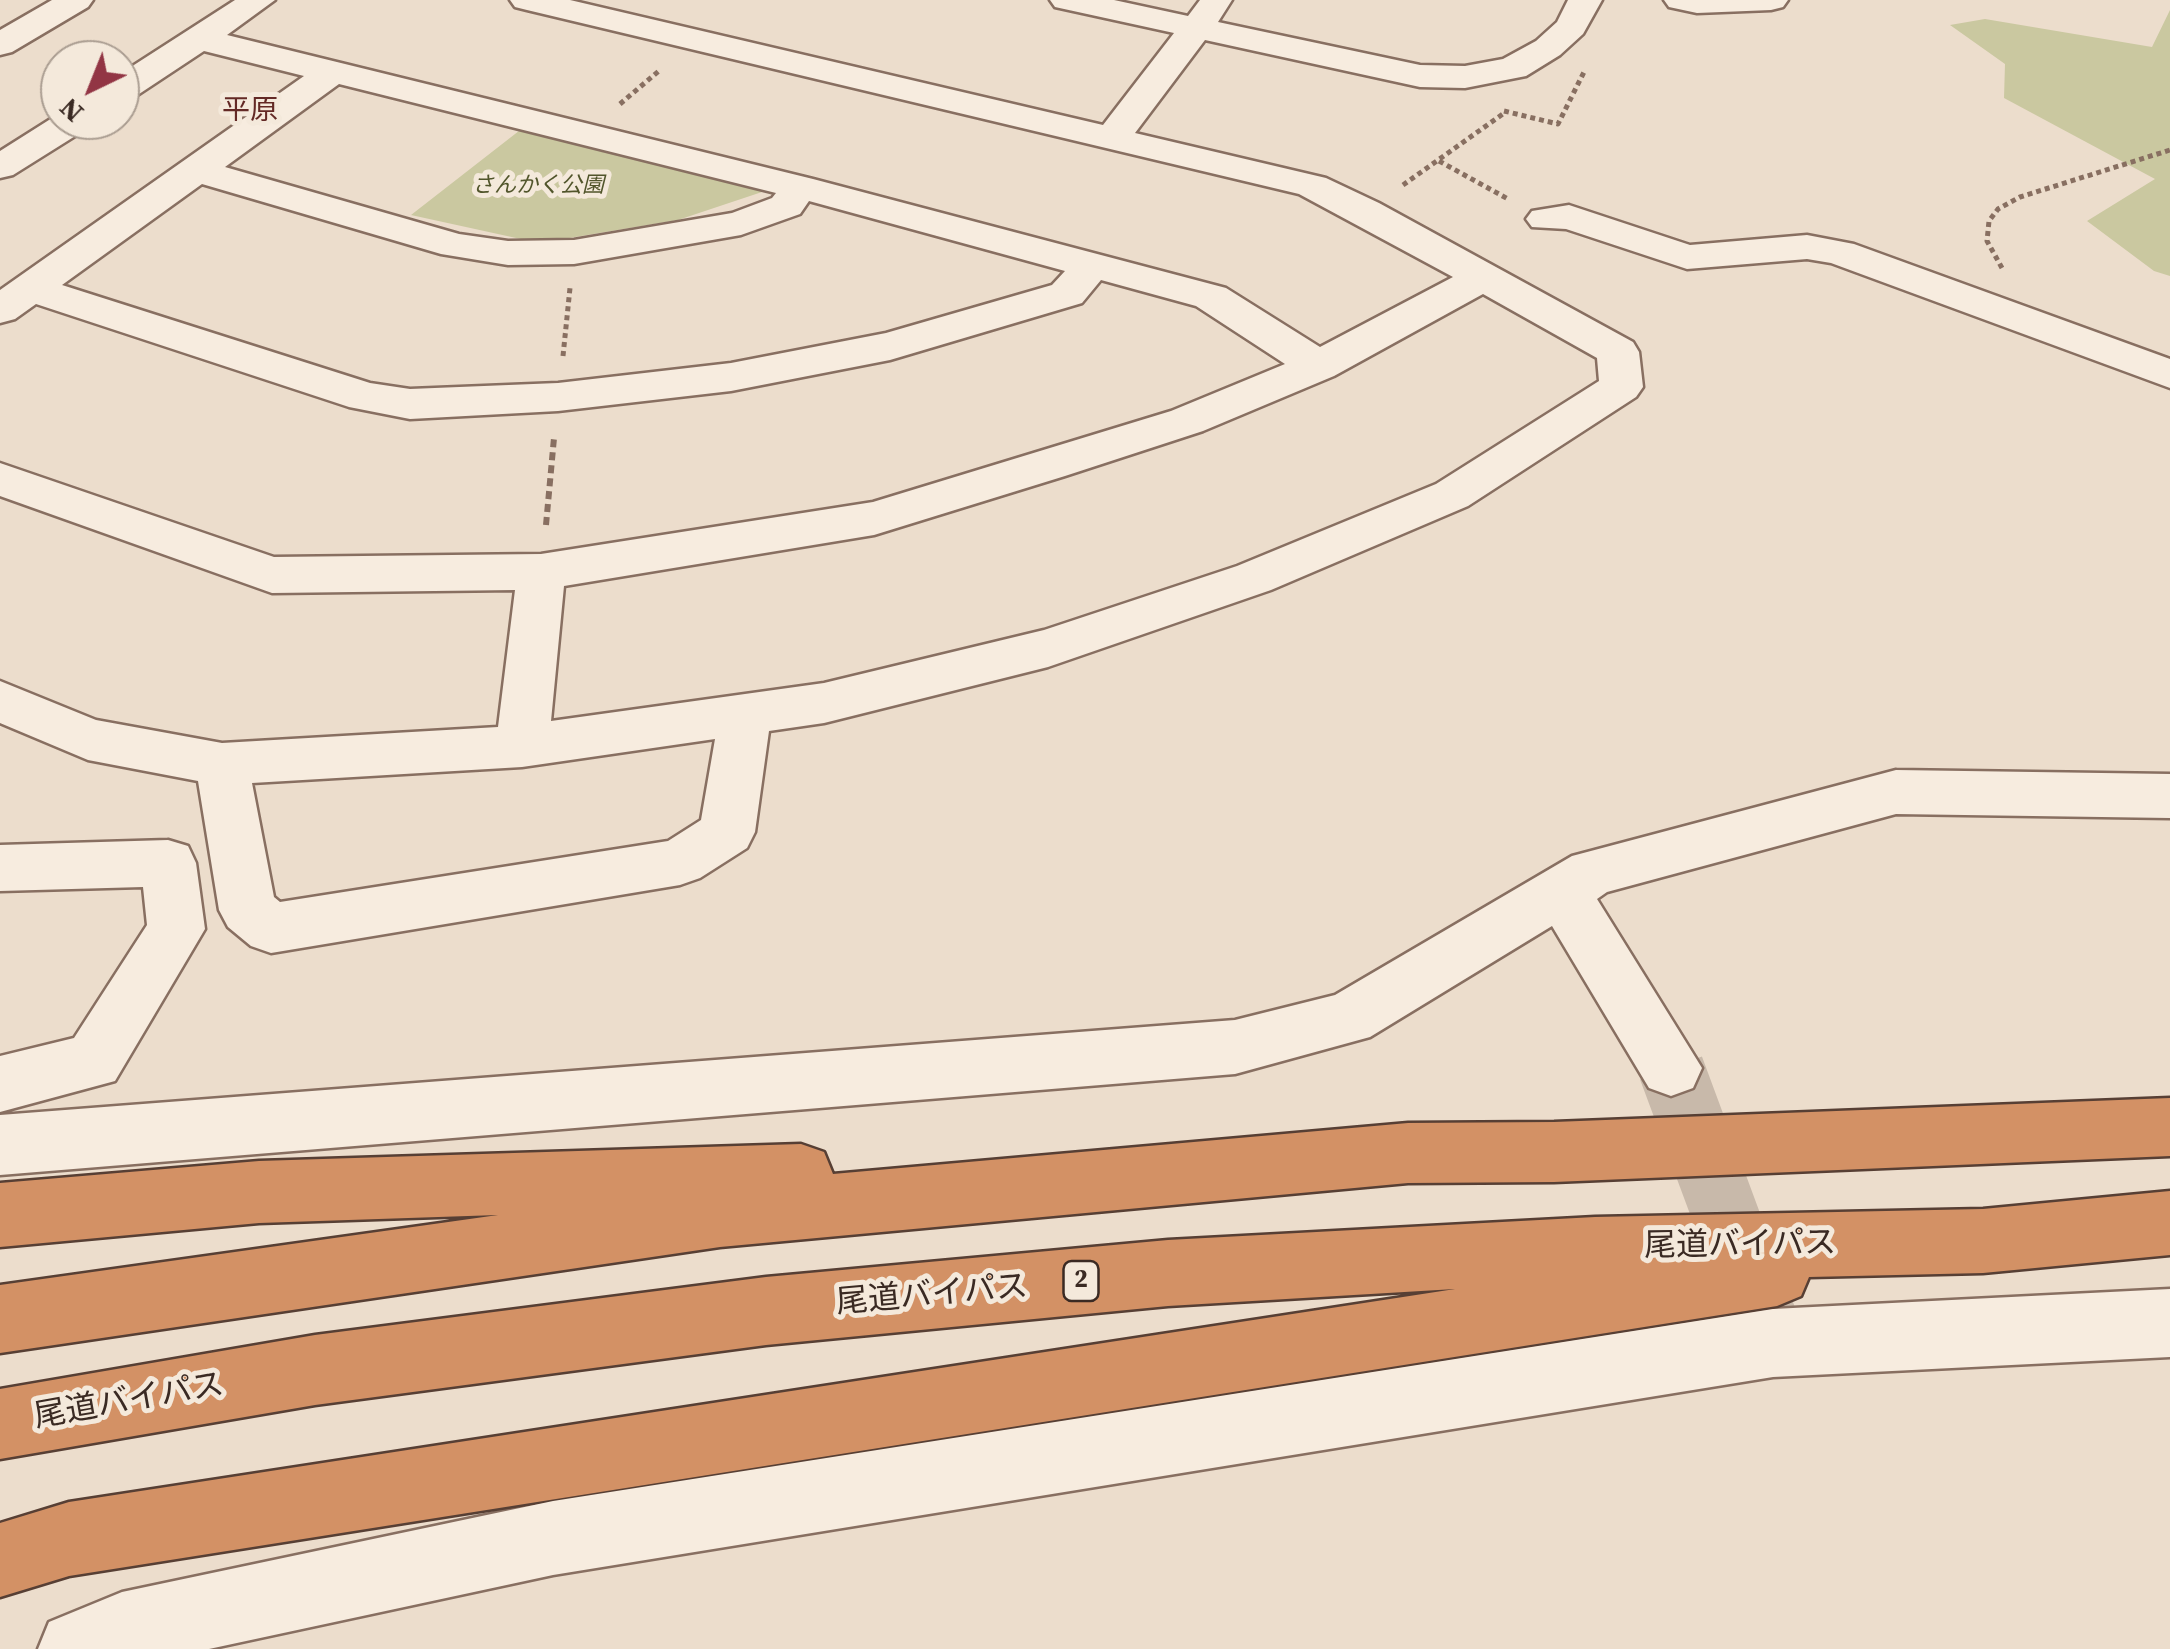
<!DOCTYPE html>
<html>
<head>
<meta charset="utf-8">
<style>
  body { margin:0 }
  #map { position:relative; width:2170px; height:1649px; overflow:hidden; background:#ecddcc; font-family:"Source Serif 4",serif }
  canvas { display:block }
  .north { position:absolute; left:40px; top:40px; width:100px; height:100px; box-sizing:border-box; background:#f4e9db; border:2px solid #aa9d91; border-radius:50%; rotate:223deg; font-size:28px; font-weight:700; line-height:40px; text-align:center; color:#3a2a23 }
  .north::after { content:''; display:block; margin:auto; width:35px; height:45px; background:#923544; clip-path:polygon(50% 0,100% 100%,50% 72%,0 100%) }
</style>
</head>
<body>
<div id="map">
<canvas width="2170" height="1649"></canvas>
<div class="north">N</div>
</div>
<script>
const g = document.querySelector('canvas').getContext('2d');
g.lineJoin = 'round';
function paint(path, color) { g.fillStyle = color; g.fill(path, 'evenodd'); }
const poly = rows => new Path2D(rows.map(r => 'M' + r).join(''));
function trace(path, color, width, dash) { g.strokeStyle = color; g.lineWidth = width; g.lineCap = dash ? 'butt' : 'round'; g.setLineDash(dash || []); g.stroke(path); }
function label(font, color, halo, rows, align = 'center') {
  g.font = font + ' "Source Serif 4","Noto Sans JP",serif'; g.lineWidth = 10; g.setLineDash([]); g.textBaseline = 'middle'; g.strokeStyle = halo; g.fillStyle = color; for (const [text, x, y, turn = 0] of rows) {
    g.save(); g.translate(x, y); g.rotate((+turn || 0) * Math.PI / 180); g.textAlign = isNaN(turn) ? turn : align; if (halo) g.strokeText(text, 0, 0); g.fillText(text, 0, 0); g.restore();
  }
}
const green = poly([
  [2170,10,2170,276,2154,271,2087,221,2155,179,2004,98,2005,64,1950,25,1985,19,2152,47],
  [524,127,777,187,678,220,539,243,411,215]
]);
const minorTunnel = poly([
  [1671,1068,1773,1343]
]);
const pathFar1 = poly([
  [620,104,660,70],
  [1504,111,1558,124,1584,72],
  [1439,161,1508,199],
  [1403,185,1507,111],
  [2002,268,1987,241,1989,221,1998,209,2020,197,2170,150],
  [563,356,570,288]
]);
const path = poly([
  [546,525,554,438]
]);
const minor = poly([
  [52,0,93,0,88,7,12,52,0,55,0,30,52,0],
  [235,0,275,0,227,35,813,179,1226,288,1320,347,1453,277,1299,194,527,10,515,7,510,0,570,0,1103,125,1174,33,1055,7,1050,0,1114,0,1188,16,1200,0,1232,0,1218,22,1420,65,1465,66,1503,59,1536,41,1557,22,1568,0,1602,0,1583,34,1560,55,1526,76,1465,88,1420,87,1205,40,1135,133,1326,178,1379,203,1633,342,1639,352,1643,387,1636,397,1468,506,1271,590,1048,667,824,723,769,731,755,832,747,848,700,878,680,885,271,953,251,946,228,927,219,910,198,781,88,760,0,723,0,681,96,720,222,743,498,727,515,590,272,593,0,496,0,463,274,557,541,554,873,502,1171,411,1285,364,1196,306,1101,280,1082,303,890,360,731,391,558,411,410,419,349,407,36,304,15,319,0,323,0,290,304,76,204,51,133,98,120,101,120,74,235,0],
  [339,84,776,193,772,198,732,213,574,240,508,241,459,234,225,167,339,84],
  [202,184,441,254,508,265,574,264,741,235,800,214,809,201,1065,271,1052,285,886,333,731,363,558,383,410,389,370,383,62,285,202,184],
  [1483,294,1597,358,1599,381,1436,484,1237,566,1044,630,824,683,551,721,564,586,874,535,1065,476,1203,431,1334,376,1483,294],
  [715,739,701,820,668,841,280,902,274,897,252,783,522,767,715,739],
  [1664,0,1788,0,1783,7,1771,10,1697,13,1669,7,1664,0],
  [60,113,60,120,93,120,88,128,13,175,0,178,0,151,60,113],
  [1569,205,1690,245,1807,235,1854,244,2170,359,2170,388,1831,263,1807,259,1687,269,1566,229,1532,227,1526,219,1532,211,1569,205],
  [1896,770,2170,774,2170,818,1896,814,1607,892,1597,899,1702,1068,1693,1088,1671,1096,1649,1088,1552,926,1370,1037,1235,1074,0,1175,0,1115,1235,1020,1335,995,1572,856,1896,770],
  [168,840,188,846,196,863,205,929,115,1081,0,1112,0,1056,74,1038,147,925,143,887,0,891,0,845,168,840],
  [2170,1289,2170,1357,1773,1377,553,1575,209,1649,38,1649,49,1622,122,1592,553,1501,1773,1309,2170,1289]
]);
const highway = poly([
  [2170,1098,2170,1156,1554,1182,1408,1183,720,1247,0,1353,0,1285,498,1215,259,1223,0,1247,0,1183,259,1161,801,1144,824,1152,833,1174,1408,1123,1554,1122,2170,1098],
  [2170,1191,2170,1255,1983,1273,1809,1277,1801,1296,1777,1306,69,1576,0,1597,0,1523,69,1502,1455,1289,1168,1306,766,1345,315,1405,0,1459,0,1389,315,1335,766,1277,1168,1240,1595,1217,1983,1209,2170,1191]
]);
const farParknames = [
  ["さんかく公園",538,186]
];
const shields = [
  [1081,1281,35]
];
const shieldNames = [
  ["2",1081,1281]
];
const farQuarternames = [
  ["平原",250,112]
];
const nearStreetnames = [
  ["尾道バイパス",1740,1246,-1],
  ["尾道バイパス",932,1296,-5],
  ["尾道バイパス",129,1402,-10]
];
paint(green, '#cac8a0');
trace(minorTunnel, '#c8b9aa', 66, [66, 34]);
trace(minor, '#886f61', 5);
trace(highway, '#573f34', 5);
trace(pathFar1, '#886f61', 5, [5, 4]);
trace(path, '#886f61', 6, [8, 5]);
paint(minor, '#f7ecdf');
paint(highway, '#d39165');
label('italic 22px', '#51552b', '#f4e9db', farParknames);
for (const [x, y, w] of shields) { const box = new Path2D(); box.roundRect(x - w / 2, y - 20, w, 40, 8); g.fillStyle = '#f4e9db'; g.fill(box); trace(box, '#3a2a23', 2.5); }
label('bold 25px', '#3a2a23', null, shieldNames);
label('28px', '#632925', '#f4e9db', farQuarternames);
label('32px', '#3a2a23', '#f4e9db', nearStreetnames);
</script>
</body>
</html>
